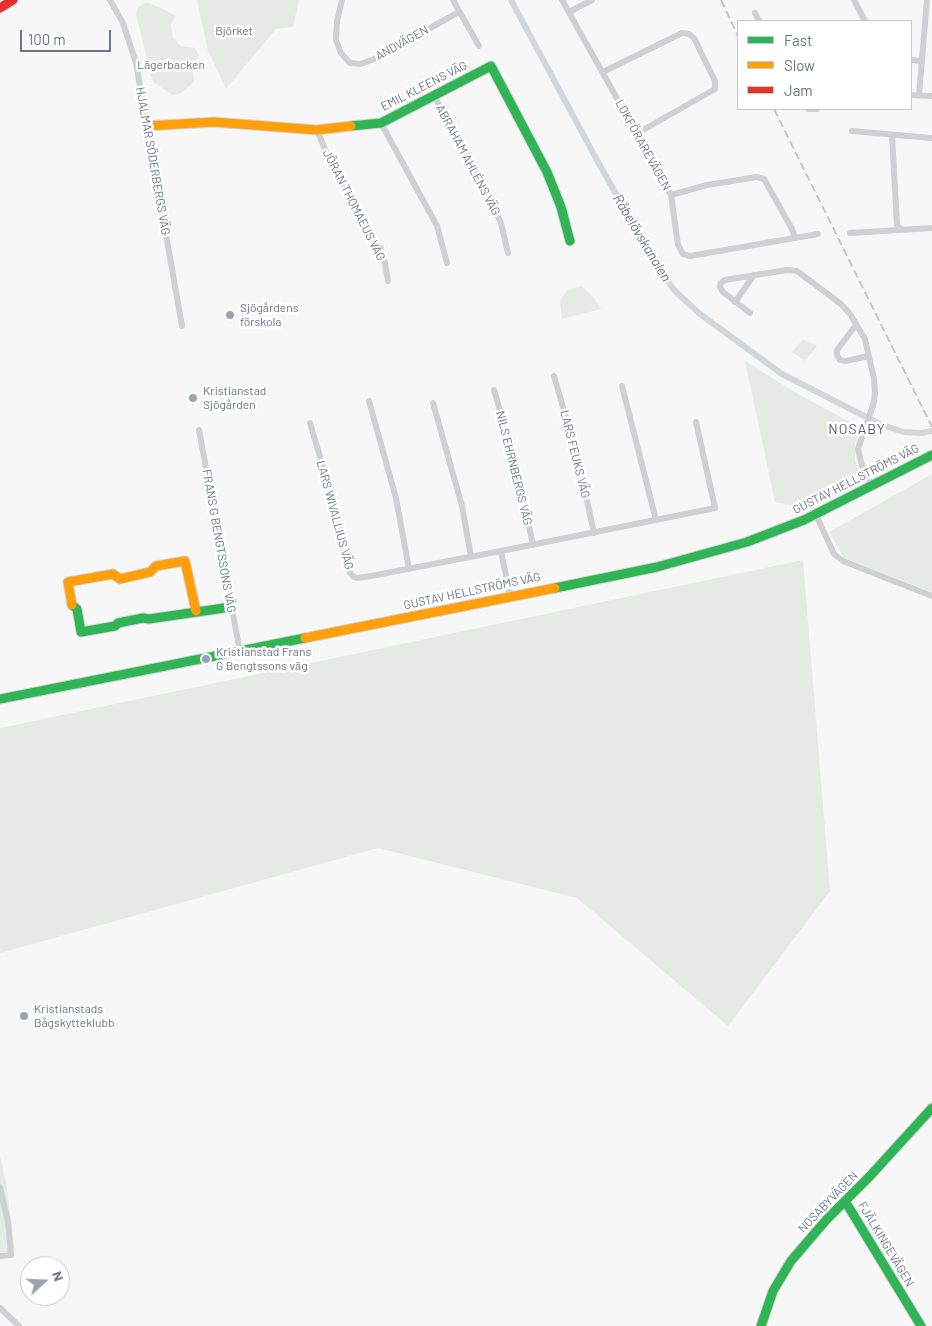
<!DOCTYPE html>
<html>
<head>
<meta charset="utf-8">
<style>
  body { margin:0 }
  #map { position:relative; width:932px; height:1326px; overflow:hidden; background:#f7f7f7; font-family:Barlow,sans-serif }
  canvas { display:block }
  .legend { position:absolute; left:737px; top:20px; width:175px; height:90px; box-sizing:border-box; background:#fff; border:1px solid #c2c8cf; margin:0; padding:6px 9px; list-style:none; font-size:15px; color:#677587 }
  .legend li { display:flex; align-items:center; gap:10px; height:25px }
  .legend b { width:25px; border:1px solid #c2c8cf }
  .north { position:absolute; left:20px; top:1256px; width:50px; height:50px; box-sizing:border-box; background:#fff; border:1px solid #c2c8cf; border-radius:50%; rotate:70deg; font-size:14px; font-weight:700; line-height:20px; text-align:center; color:#677587 }
  .north::after { content:''; display:block; margin:auto; width:18px; height:22px; background:#99a2ae; clip-path:polygon(50% 0,100% 100%,50% 72%,0 100%) }
  .scale { position:absolute; left:20px; top:30px; width:91px; height:22px; box-sizing:border-box; border:2px solid #677587; border-top:0; padding-left:6px; font-size:15px; line-height:18px; white-space:nowrap; color:#677587; -webkit-text-stroke:4px #fff; paint-order:stroke }
</style>
</head>
<body>
<div id="map">
<canvas width="932" height="1326"></canvas>
<ul class="legend">
<li><b style="height:6px;background:#30b455"></b>Fast</li>
<li><b style="height:6px;background:#ff9f0a"></b>Slow</li>
<li><b style="height:6px;background:#e5322d"></b>Jam</li>
</ul>
<div class="north">N</div>
<div class="scale">100 m</div>
</div>
<script>
const g = document.querySelector('canvas').getContext('2d');
g.lineJoin = 'round';
function paint(path, color) { g.fillStyle = color; g.fill(path, 'evenodd'); }
const poly = rows => new Path2D(rows.map(r => 'M' + r).join(''));
function trace(path, color, width, dash) { g.strokeStyle = color; g.lineWidth = width; g.lineCap = dash ? 'butt' : 'round'; g.setLineDash(dash || []); g.stroke(path); }
function label(font, color, halo, rows, align = 'center') {
  g.font = font + ' Barlow,sans-serif'; g.lineWidth = 5; g.setLineDash([]); g.textBaseline = 'middle'; g.strokeStyle = halo; g.fillStyle = color; for (const [text, x, y, turn = 0] of rows) {
    g.save(); g.translate(x, y); g.rotate((+turn || 0) * Math.PI / 180); g.textAlign = isNaN(turn) ? turn : align; if (halo) g.strokeText(text, 0, 0); g.fillText(text, 0, 0); g.restore();
  }
}
const green = poly([
  [197,0,299,0,293,27,276,29,226,89,208,51],
  [146,2,161,8,176,16,171,24,173,37,181,46,195,48,199,56,192,63,194,82,181,93,173,95,153,82,136,14,138,7],
  [582,286,594,298,601,309,562,319,560,301,567,290],
  [803,339,817,346,805,361,792,352],
  [745,361,798,394,861,428,855,443,855,461,861,476,801,507,775,502],
  [932,474,932,592,844,558,829,532],
  [803,560,830,891,728,1026,577,898,378,848,0,953,0,728],
  [0,1156,6,1182,15,1251,0,1252]
]);
const canal = poly([
  [511,0,598,162,660,271,675,291,700,314,782,374,880,424,903,432,922,433,932,431]
]);
const street = poly([
  [110,0,123,23,136,63,182,326],
  [342,0,337,21,336,40,341,53,350,63,361,64,374,59,459,12],
  [453,0,479,46],
  [562,0,671,195,678,245,683,254,690,256,818,234],
  [854,0,865,21],
  [569,12,592,0],
  [755,13,759,21],
  [911,60,922,61],
  [603,72,682,33,689,34,694,38,715,81,715,89,636,134],
  [911,95,932,96],
  [919,95,927,0],
  [434,96,484,185,501,223,508,253],
  [808,109,817,109],
  [381,123,437,226,447,263],
  [317,130,327,154,385,263,388,281],
  [852,131,932,138],
  [892,135,897,225,901,229],
  [671,195,707,185,757,177,764,179,792,229,795,238],
  [850,233,932,228],
  [735,302,754,275],
  [750,313,723,292,720,287,721,283,725,280,787,270,797,271,841,304,850,314,865,339,874,379,875,392,874,402,858,449,862,466,872,486],
  [856,325,837,350,837,355,840,360,846,361,869,356],
  [554,376,578,459,594,533],
  [622,386,656,520],
  [494,390,516,465,533,545],
  [369,401,396,498,409,569],
  [433,403,462,506,471,557],
  [310,423,336,510,349,568,350,573,354,577,357,578,371,576,501,551,510,596],
  [199,430,240,652],
  [816,515,834,554,843,561,932,596],
  [501,551,715,508,696,422],
  [0,1187,8,1222,11,1255,0,1256],
  [0,1308,19,1326]
]);
const fast = poly([
  [351,126,381,123,491,66,547,172,561,207,570,241],
  [555,588,657,567,747,542,804,520,932,455],
  [72,605,77,609,81,632,115,626,118,623,143,618,149,619,231,607],
  [0,699,305,638],
  [845,1201,921,1326],
  [761,1326,773,1291,791,1261,827,1219,870,1176,932,1108]
]);
const slow = poly([
  [146,126,214,122,317,130,351,126],
  [72,605,68,582,113,574,120,579,150,572,156,566,185,561,196,611],
  [305,638,555,588]
]);
const jam = poly([
  [0,8,13,0]
]);
const rail = poly([
  [721,0,738,36],
  [774,109,932,427]
]);
const markers = [
  [230,315,5,"#99a2ae"],
  [193,398,5,"#99a2ae"],
  [206,659,5,"#99a2ae"],
  [24,1016,5,"#99a2ae"]
];
const parkNames = [
  ["Björket",234,31],
  ["Lägerbacken",171,65]
];
const streetNames = [
  ["ANDVÄGEN",402,43,-29],
  ["EMIL KLEENS VÄG",424,86,-27],
  ["LOKFÖRAREVÄGEN",643,145,61],
  ["ABRAHAM AHLÉNS VÄG",468,160,62],
  ["HJALMAR SÖDERBERGS VÄG",153,161,80],
  ["JÖRAN THOMAEUS VÄG",354,205,63],
  ["LARS FEUKS VÄG",575,454,76],
  ["NILS EHRNBERGS VÄG",514,468,76],
  ["GUSTAV HELLSTRÖMS VÄG",856,479,-27],
  ["LARS WIVALLIUS VÄG",335,515,75],
  ["FRANS G BENGTSSONS VÄG",219,541,80],
  ["GUSTAV HELLSTRÖMS VÄG",472,591,-12],
  ["NOSABYVÄGEN",828,1202,-46],
  ["FJÄLKINGEVÄGEN",886,1244,59]
];
const poiNames = [
  ["Sjögårdens",240,308],
  ["förskola",240,322],
  ["Kristianstad",203,391],
  ["Sjögården",203,405],
  ["Kristianstad Frans",216,652],
  ["G Bengtssons väg",216,666],
  ["Kristianstads",34,1009],
  ["Bågskytteklubb",34,1023]
];
const waterNames = [
  ["Råbelövskanalen",642,238,59]
];
const neighbourhoodNames = [
  ["NOSABY",857,429]
];
paint(green, '#e6eae5');
trace(canal, '#d1d7db', 6);
trace(fast, '#d4d5d6', 11);
trace(slow, '#d4d5d6', 11);
trace(jam, '#d4d5d6', 11);
trace(street, '#cfd0d2', 6);
trace(fast, '#30b455', 9);
trace(slow, '#ff9f0a', 9);
trace(jam, '#e5322d', 9);
trace(rail, '#c5c6c7', 2, [8, 4]);
for (const [x, y, r, color] of markers) { const dot = new Path2D(); dot.arc(x, y, r, 0, 2 * Math.PI); g.fillStyle = color; g.fill(dot); trace(dot, '#fff', 2); }
label('12px', '#647962', '#fff', parkNames);
label('12px', '#677587', '#fff', streetNames);
label('12px', '#677587', '#fff', poiNames, 'left');
label('italic 14px', '#637783', '#fff', waterNames);
g.letterSpacing = '1px';
label('14px', '#555f6c', '#fff', neighbourhoodNames);
g.letterSpacing = '0px';
</script>
</body>
</html>
